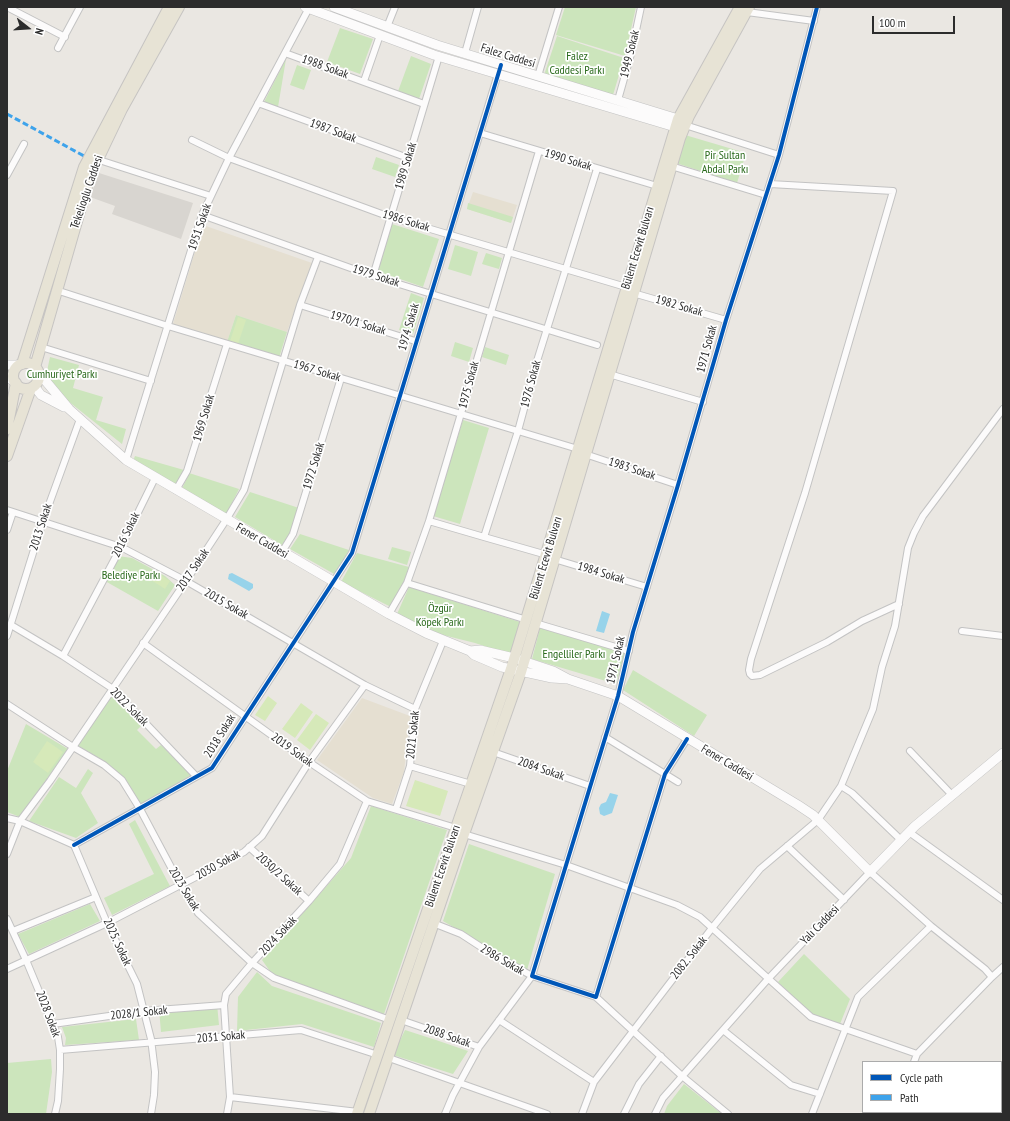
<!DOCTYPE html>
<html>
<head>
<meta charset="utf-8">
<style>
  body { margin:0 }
  #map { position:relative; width:1010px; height:1121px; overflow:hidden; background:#eae7e2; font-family:"PT Sans Narrow",sans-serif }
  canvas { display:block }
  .frame { position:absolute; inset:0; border:8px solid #2c2c2c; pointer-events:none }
  .legend { position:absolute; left:862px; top:1061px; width:140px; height:52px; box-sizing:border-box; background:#fff; border:1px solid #ababab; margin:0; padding:5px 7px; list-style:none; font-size:12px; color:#2c2c2c }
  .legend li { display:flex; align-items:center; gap:8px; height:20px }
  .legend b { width:20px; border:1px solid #ababab }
  .north { position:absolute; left:8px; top:8px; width:40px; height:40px; -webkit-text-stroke:3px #fff; paint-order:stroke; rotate:107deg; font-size:11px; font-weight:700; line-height:16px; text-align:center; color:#2c2c2c }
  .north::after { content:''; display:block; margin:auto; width:14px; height:18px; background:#2c2c2c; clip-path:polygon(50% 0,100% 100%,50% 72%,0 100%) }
  .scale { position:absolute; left:872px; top:16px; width:83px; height:18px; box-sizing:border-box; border:2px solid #2c2c2c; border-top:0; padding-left:5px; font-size:12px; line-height:14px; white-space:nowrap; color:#2c2c2c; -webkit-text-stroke:3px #fff; paint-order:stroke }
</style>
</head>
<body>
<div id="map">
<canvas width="1010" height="1121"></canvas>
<div class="frame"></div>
<ul class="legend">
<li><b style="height:5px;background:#0057b8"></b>Cycle path</li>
<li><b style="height:5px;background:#3ea3eb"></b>Path</li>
</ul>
<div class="north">N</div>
<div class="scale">100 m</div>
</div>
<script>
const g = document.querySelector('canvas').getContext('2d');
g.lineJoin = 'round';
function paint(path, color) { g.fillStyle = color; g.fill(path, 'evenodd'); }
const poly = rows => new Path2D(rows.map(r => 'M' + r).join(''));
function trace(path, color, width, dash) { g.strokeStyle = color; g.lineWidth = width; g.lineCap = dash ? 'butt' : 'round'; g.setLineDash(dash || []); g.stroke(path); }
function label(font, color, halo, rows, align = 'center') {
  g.font = font + ' "PT Sans Narrow",sans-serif'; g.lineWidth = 3.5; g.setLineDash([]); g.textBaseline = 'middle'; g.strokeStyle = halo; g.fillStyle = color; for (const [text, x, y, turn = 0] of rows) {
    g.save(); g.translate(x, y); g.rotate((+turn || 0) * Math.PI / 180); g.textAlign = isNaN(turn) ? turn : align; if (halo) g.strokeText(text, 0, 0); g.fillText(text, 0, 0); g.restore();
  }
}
const education = poly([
  [473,192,517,205,511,223,467,209],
  [203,225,312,263,287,332,236,315,227,342,173,324],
  [362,698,410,716,404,772,392,804,373,798,317,760]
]);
const green = poly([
  [565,7,636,7,625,56,556,35],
  [340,28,373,39,360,74,327,62],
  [557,36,624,58,613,95,544,75],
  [411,56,431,64,418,102,397,94],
  [286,59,278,107,264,102],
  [297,65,311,70,304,90,290,85],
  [685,135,746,153,737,183,676,163],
  [376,157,399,165,395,177,372,169],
  [468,203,513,217,511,223,467,209],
  [392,224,439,239,423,287,377,271],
  [455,245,478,252,471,276,448,269],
  [486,253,502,258,499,269,482,264],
  [411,293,424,298,413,334,399,330],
  [236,315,287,332,279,358,227,342],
  [455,342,473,348,469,362,451,356],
  [485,347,509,355,506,365,482,357],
  [50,357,79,365,73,388,103,397,96,420,126,429,122,444,68,401,56,389,48,377,47,371],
  [463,420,489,428,460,524,433,516],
  [135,456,184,470,175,485,133,461],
  [189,473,239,489,226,515,182,489],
  [250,492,299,508,291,533,282,545,235,517],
  [300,534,349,550,336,575,290,549],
  [392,547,411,552,407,565,388,559],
  [357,553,409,567,404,582,391,607,341,582],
  [118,556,132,558,165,576,175,585,158,611,105,581],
  [409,587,520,622,511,652,508,654,475,643,431,632,397,614],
  [540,628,625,653,616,684,532,659],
  [633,670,707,715,694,736,623,690],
  [113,695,142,725,137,730,156,749,161,745,191,775,141,805,123,777,107,763,77,745],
  [26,724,68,749,20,817,7,812,7,771],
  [88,769,93,773,81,793,98,823,76,838,29,821,59,777,76,788],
  [371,806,447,830,384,1014,272,974,262,960,351,858],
  [135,820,170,886,112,915,104,898,154,874,129,824],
  [469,844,555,874,527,970,443,921],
  [90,904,100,921,29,954,18,934],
  [804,954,850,999,840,1024,813,1015,778,982],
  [257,972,272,986,381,1023,374,1047,302,1024,237,1031,238,997],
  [217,1004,219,1025,161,1032,159,1009],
  [136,1019,139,1040,65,1045,66,1038,62,1027],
  [405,1030,436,1040,468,1051,453,1074,393,1055],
  [51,1059,52,1072,46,1114,7,1114,7,1063],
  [684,1084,722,1114,664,1114,667,1106]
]);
const pitch = poly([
  [238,317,246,320,238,344,230,341],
  [153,570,170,581,165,589,148,578],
  [268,696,277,703,265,721,255,715],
  [301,703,313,712,295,738,282,729],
  [316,714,329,723,310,750,297,740],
  [47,741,63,752,48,773,33,762],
  [415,780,448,791,440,816,406,806]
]);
const plaza = poly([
  [99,173,193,203,181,239,112,214,115,206,90,197]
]);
const water = poly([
  [232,573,253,584,253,588,249,591,228,579,229,574],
  [602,611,610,614,604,633,596,631],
  [610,793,618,795,612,813,604,816,600,814,599,808,601,804,606,802]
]);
const street = poly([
  [7,7,65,37],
  [747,12,814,21],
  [387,27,395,7],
  [58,48,80,7],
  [285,53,424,104],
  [465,53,478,7],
  [538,76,559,7],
  [364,81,380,35],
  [618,100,631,54,641,7],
  [258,103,408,158],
  [685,125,779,155],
  [480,133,657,186],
  [192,140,229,158,390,217,626,287],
  [96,159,211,196],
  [671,166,766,195],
  [7,175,24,144],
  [770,184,893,191,805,493,751,659,749,670,750,674,752,676,760,675,827,642,862,621,899,604],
  [202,215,373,276,597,345],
  [373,276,439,56],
  [56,290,168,326,578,449],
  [633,293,726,320],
  [300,305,415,341],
  [41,347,151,381],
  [609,374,703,402],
  [585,454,678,485],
  [126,460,202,215,229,158,309,8],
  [176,490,187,471,227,344],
  [7,510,121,547,186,581,365,685,415,709],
  [429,521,484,537],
  [7,530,13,512],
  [282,552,293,534,341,378],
  [547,555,484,537,518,431,537,361,597,169],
  [554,559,647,587],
  [407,583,527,620],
  [389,614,407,583,429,521,539,151],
  [535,623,629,651],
  [11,625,63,656,113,689,196,776],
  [962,631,1003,636],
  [7,636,43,521,80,419],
  [143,643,309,762,367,801,456,828],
  [63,656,121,547,155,478],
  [7,704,73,747,104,765,122,780,140,809,181,886,198,913,252,963,226,994,224,1005,230,1097,227,1114],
  [605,737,678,782],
  [687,739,665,774,596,997,532,976,618,696,633,632,678,485,726,320,779,155,817,7],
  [910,751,952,795],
  [493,752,590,786],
  [410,766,471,784],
  [841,786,852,793,901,840],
  [367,801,340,864,309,901,252,963,274,978,390,1020],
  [396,809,410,766,415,709,443,641],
  [7,818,20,821,74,845,107,923,137,984,151,1039,155,1072,154,1095,151,1114],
  [909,832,1003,900],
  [464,834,566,865,677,905,700,917,811,1017,917,1054],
  [74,845,212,768,352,553,498,74],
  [787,846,844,900],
  [249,847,309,901],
  [7,854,20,821,50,781,186,581,226,520,244,490,300,305,318,257],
  [7,919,26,960,58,1037,60,1050,60,1069,58,1101,55,1114],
  [433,923,461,934,484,949,532,976,479,1047,453,1095,445,1114],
  [13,931,96,897],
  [7,969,107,923,244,852,262,836,309,762,365,685],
  [596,997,682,1076,728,1114],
  [401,1020,479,1047],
  [499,1020,594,1082],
  [53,1024,144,1011,224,1005],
  [723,1030,791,1085,820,1094],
  [60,1050,301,1030,378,1055],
  [389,1058,547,1114],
  [914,1062,917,1054,992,977],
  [1001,1095,1003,1088],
  [230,1097,358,1112],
  [582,1114,594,1082,712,928,760,869,818,820,841,786,873,709,882,667,895,626,908,548,914,533,923,516,1003,409],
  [624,1114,639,1084,661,1056],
  [655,1114,663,1098,768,979,870,872,931,926,985,969,992,977,1003,967],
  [812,1114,858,997,931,926],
  [894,1114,895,1112]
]);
const secondary = poly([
  [305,7,434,55,675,127,683,125],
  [334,7,437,45,678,119,683,123],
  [7,365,19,365],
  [39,373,69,409,126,460,389,614,426,633,470,651],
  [7,377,14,381],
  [34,386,41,395,64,407],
  [480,650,514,658,553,671,568,679,552,678,502,667,474,655,470,651,480,650],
  [568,679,618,696,798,805,813,815,870,872,915,826,1003,753]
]);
const primary = poly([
  '13 376a13 13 0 1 1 26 0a13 13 0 1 1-26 0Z',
  [22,364,84,167,169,7],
  [35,367,90,176,122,109,179,7],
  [7,429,16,383],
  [7,456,31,388],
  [357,1114,511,669,678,119,740,7],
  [369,1114,464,834,521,672,680,138,689,116,749,7]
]);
const quiet = poly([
  [7,114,84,156]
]);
const cycleway = poly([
  [687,739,665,774,596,997,532,976,618,696,633,632,678,485,726,320,779,155,817,7],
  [74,845,212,768,352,553,501,65]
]);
const streetNames = [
  ["1949 Sokak",630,54,-76],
  ["Falez Caddesi",508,56,17],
  ["1988 Sokak",325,67,20],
  ["1987 Sokak",333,131,20],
  ["1990 Sokak",568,160,17],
  ["1989 Sokak",406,166,-73],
  ["Tekelioglu Caddesi",87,192,-71],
  ["1986 Sokak",406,221,17],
  ["1951 Sokak",200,227,-71],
  ["Bülent Ecevit Bulvarı",638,248,-73],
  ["1979 Sokak",376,276,18],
  ["1982 Sokak",679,306,16],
  ["1970/1 Sokak",358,323,17],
  ["1974 Sokak",409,327,-74],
  ["1971 Sokak",707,349,-75],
  ["1967 Sokak",317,371,17],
  ["1976 Sokak",531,384,-75],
  ["1975 Sokak",469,385,-75],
  ["1969 Sokak",204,418,-73],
  ["1972 Sokak",314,466,-73],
  ["1983 Sokak",632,469,18],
  ["2013 Sokak",41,527,-72],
  ["2016 Sokak",126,535,-64],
  ["Fener Caddesi",262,541,30],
  ["Bülent Ecevit Bulvarı",546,558,-73],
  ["2017 Sokak",193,570,-56],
  ["1984 Sokak",601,573,17],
  ["2015 Sokak",226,604,30],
  ["1971 Sokak",616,660,-77],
  ["2022 Sokak",129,707,45],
  ["2021 Sokak",413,735,-84],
  ["2018 Sokak",220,736,-58],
  ["2019 Sokak",292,750,36],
  ["Fener Caddesi",727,763,31],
  ["2084 Sokak",541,769,19],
  ["2030 Sokak",218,865,-29],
  ["Bülent Ecevit Bulvarı",443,866,-71],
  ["2030/2 Sokak",279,874,42],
  ["2023 Sokak",184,889,59],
  ["Yalı Caddesi",820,925,-46],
  ["2024 Sokak",278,936,-47],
  ["2025. Sokak",117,942,65],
  ["2082. Sokak",689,958,-52],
  ["2986 Sokak",502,960,30],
  ["2028/1 Sokak",139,1013,-6],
  ["2028 Sokak",48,1014,69],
  ["2088 Sokak",447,1036,19],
  ["2031 Sokak",221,1037,-5]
];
const parkNames = [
  ["Falez",577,57],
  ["Caddesi Parkı",577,71],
  ["Pir Sultan",725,156],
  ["Abdal Parkı",725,170],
  ["Cumhuriyet Parkı",62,375],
  ["Belediye Parkı",131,576],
  ["Özgür",440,609],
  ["Köpek Parkı",440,623],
  ["Engelliler Parkı",574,655]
];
paint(education, '#e5dfd1');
paint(green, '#cce5bc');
paint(pitch, '#d6e9b9');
paint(plaza, '#d8d5d0');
paint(water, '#97d3ea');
trace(street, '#c3c3c3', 8);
trace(secondary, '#c3c3c3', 10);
trace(primary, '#c6c4c2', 12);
trace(street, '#fcfbfb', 6);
trace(secondary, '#fcfbfb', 9);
trace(primary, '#e7e3d5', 10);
trace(quiet, '#3ea3eb', 3, [6, 3]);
trace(cycleway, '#0057b8', 4);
label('12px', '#2c2c2c', '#fff', streetNames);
label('12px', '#2a6a1c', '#fff', parkNames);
</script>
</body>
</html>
